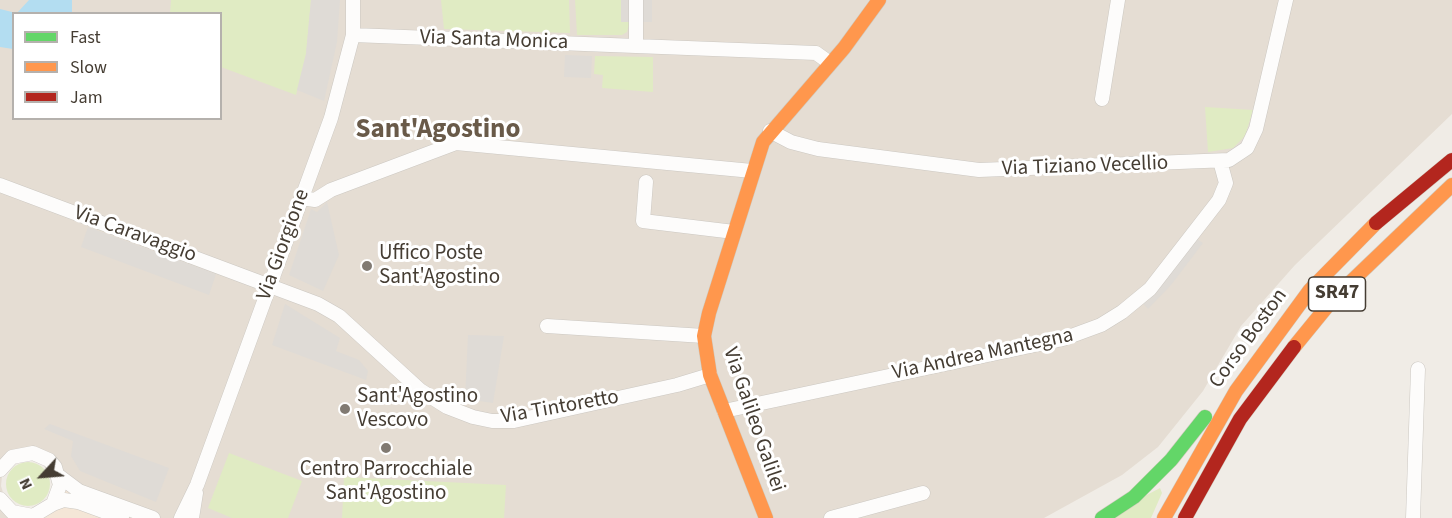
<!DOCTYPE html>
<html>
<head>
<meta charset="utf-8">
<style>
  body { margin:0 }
  #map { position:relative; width:1452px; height:518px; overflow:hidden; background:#f0ece6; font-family:"Source Sans 3",sans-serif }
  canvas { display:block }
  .legend { position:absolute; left:12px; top:12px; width:210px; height:108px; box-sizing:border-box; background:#fff; border:2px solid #b5b1ad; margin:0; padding:8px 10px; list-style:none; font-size:18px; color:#453d33 }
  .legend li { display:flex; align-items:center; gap:12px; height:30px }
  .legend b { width:30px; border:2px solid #b5b1ad }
  .north { position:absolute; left:12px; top:446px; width:60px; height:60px; -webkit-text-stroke:4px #fff; paint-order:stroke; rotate:244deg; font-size:16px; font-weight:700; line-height:24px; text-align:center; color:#453d33 }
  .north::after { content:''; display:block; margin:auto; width:21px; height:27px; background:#453d33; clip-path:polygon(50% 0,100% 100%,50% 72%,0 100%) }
</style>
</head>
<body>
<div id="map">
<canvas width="1452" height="518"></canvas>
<ul class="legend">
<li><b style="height:8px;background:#63d668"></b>Fast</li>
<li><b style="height:8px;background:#ff974d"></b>Slow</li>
<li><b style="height:8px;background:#b3261e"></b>Jam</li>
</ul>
<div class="north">N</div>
</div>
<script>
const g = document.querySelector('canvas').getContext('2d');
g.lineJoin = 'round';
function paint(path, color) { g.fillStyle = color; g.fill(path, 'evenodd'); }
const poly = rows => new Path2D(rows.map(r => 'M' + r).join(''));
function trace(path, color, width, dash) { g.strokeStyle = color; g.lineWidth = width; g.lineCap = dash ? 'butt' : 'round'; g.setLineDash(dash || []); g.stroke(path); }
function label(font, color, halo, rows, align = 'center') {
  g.font = font + ' "Source Sans 3",sans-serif'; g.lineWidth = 6; g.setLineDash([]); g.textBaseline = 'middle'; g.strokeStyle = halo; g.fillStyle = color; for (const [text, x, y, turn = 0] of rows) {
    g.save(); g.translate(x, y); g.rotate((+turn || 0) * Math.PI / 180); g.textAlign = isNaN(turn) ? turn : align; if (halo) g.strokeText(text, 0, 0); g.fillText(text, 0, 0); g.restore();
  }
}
const residential = poly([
  [0,0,1452,0,1452,114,1295,265,1241,326,1203,391,1158,447,1122,475,1044,518,156,518,63,487,62,472,27,452,2,476,1,486,11,518,0,518],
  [14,14,220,14,220,118,14,118]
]);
const commercial = poly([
  [63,488,153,518,29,518]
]);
const green = poly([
  [171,0,311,0,306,54,296,95,221,67,220,14,170,14],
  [441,0,569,0,570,33,444,29],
  [575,0,621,0,621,21,630,22,627,32,622,35,577,35],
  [595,56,653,57,653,92,602,88,603,75,594,74],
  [1205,107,1253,110,1245,136,1233,148,1208,152],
  [229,453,302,481,288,518,232,518,208,508],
  '6 484a22 22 0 1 1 44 0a22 22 0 1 1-44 0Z',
  [344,477,506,485,504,518,342,518],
  [1160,488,1162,493,1151,518,1103,518]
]);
const parking = poly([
  [311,0,340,0,337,42,324,101,297,90,306,54],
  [621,0,652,0,652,22,621,22],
  [565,55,592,56,591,78,564,77],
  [327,202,339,255,323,291,289,275,311,209,317,212],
  [88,227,216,274,209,295,81,247],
  [1192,236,1203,243,1171,285,1148,309,1139,299],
  [285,304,340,338,336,351,359,360,368,371,366,380,272,345],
  [468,335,504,336,493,403,465,399],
  [50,424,169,468,156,502,80,471,71,456,73,441,44,429]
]);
const water = poly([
  [29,0,72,0,72,12,17,13],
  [0,9,16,13,14,14,13,49,0,47]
]);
const street = poly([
  [353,35,816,53,830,63],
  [636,46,636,0],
  [1102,99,1118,0],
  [770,131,791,142,818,149,979,170,1229,160,1247,148,1256,129,1286,0],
  [646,182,643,221,734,232],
  [0,185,318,304,339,316,420,390,447,407,473,417,492,421,514,421,677,385,710,375],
  [301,198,315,200,331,190,456,143,752,171],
  [547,326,704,336],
  [724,411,1063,339,1101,325,1122,312,1150,289,1219,200,1226,183,1220,161],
  [0,470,12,457,33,453,49,460,55,467,60,485,53,504,33,516,12,512,0,499],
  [59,476,79,491,153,518],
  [53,504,64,500,78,502,122,518],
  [181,518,197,485,331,118,353,35,353,0],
  [192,518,196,493],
  [831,518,923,493],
  [1413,518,1418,369]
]);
const fast = poly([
  [1102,518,1134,497,1171,460,1205,417]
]);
const slow = poly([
  [1294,347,1334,298,1452,185],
  [766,518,710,375,704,336,709,313,763,142,844,48,879,0],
  [1164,518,1236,391,1310,290,1376,223]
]);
const jam = poly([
  [1376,223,1452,160],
  [1185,518,1240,419,1294,347]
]);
const markers = [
  [367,266,6,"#817a72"],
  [345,409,6,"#817a72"],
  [386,448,6,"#817a72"]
];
const shields = [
  [1337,294,57]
];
const shieldNames = [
  ["SR47",1337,294]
];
const streetNames = [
  ["Via Santa Monica",494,41,2],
  ["Via Tiziano Vecellio",1085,167,-2],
  ["Via Caravaggio",135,235,20],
  ["Via Giorgione",284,245,-70],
  ["Corso Boston",1249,339,-54],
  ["Via Andrea Mantegna",983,355,-12],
  ["Via Tintoretto",560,408,-10],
  ["Via Galileo Galilei",753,420,71]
];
const poiNames = [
  ["Uffico Poste",379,254],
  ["Sant'Agostino",379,278],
  ["Sant'Agostino",357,397],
  ["Vescovo",357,421],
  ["Centro Parrocchiale",386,470,"center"],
  ["Sant'Agostino",386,494,"center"]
];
const districtNames = [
  ["Sant'Agostino",438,131]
];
paint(residential, '#e5ddd3');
paint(commercial, '#f4e6d7');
paint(green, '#e0ebc3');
paint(parking, '#dfdbd6');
paint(water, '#b3ddf1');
trace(street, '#ccc8c2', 15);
trace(fast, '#cfc9bd', 15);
trace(slow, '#cfc9bd', 15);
trace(jam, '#cfc9bd', 15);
trace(street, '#fdfcfb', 14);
trace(fast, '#63d668', 14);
trace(slow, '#ff974d', 14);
trace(jam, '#b3261e', 14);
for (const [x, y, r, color] of markers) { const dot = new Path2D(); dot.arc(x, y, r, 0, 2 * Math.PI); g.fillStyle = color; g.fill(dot); trace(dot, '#fff', 2); }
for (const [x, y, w] of shields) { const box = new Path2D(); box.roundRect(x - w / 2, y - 17, w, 34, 4.5); g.fillStyle = '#fff'; g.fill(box); trace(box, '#453d33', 1.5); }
label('bold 20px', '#453d33', null, shieldNames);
label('21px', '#453d33', '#fff', streetNames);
label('21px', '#453d33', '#fff', poiNames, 'left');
label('bold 27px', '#695a49', '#fff', districtNames);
</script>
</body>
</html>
